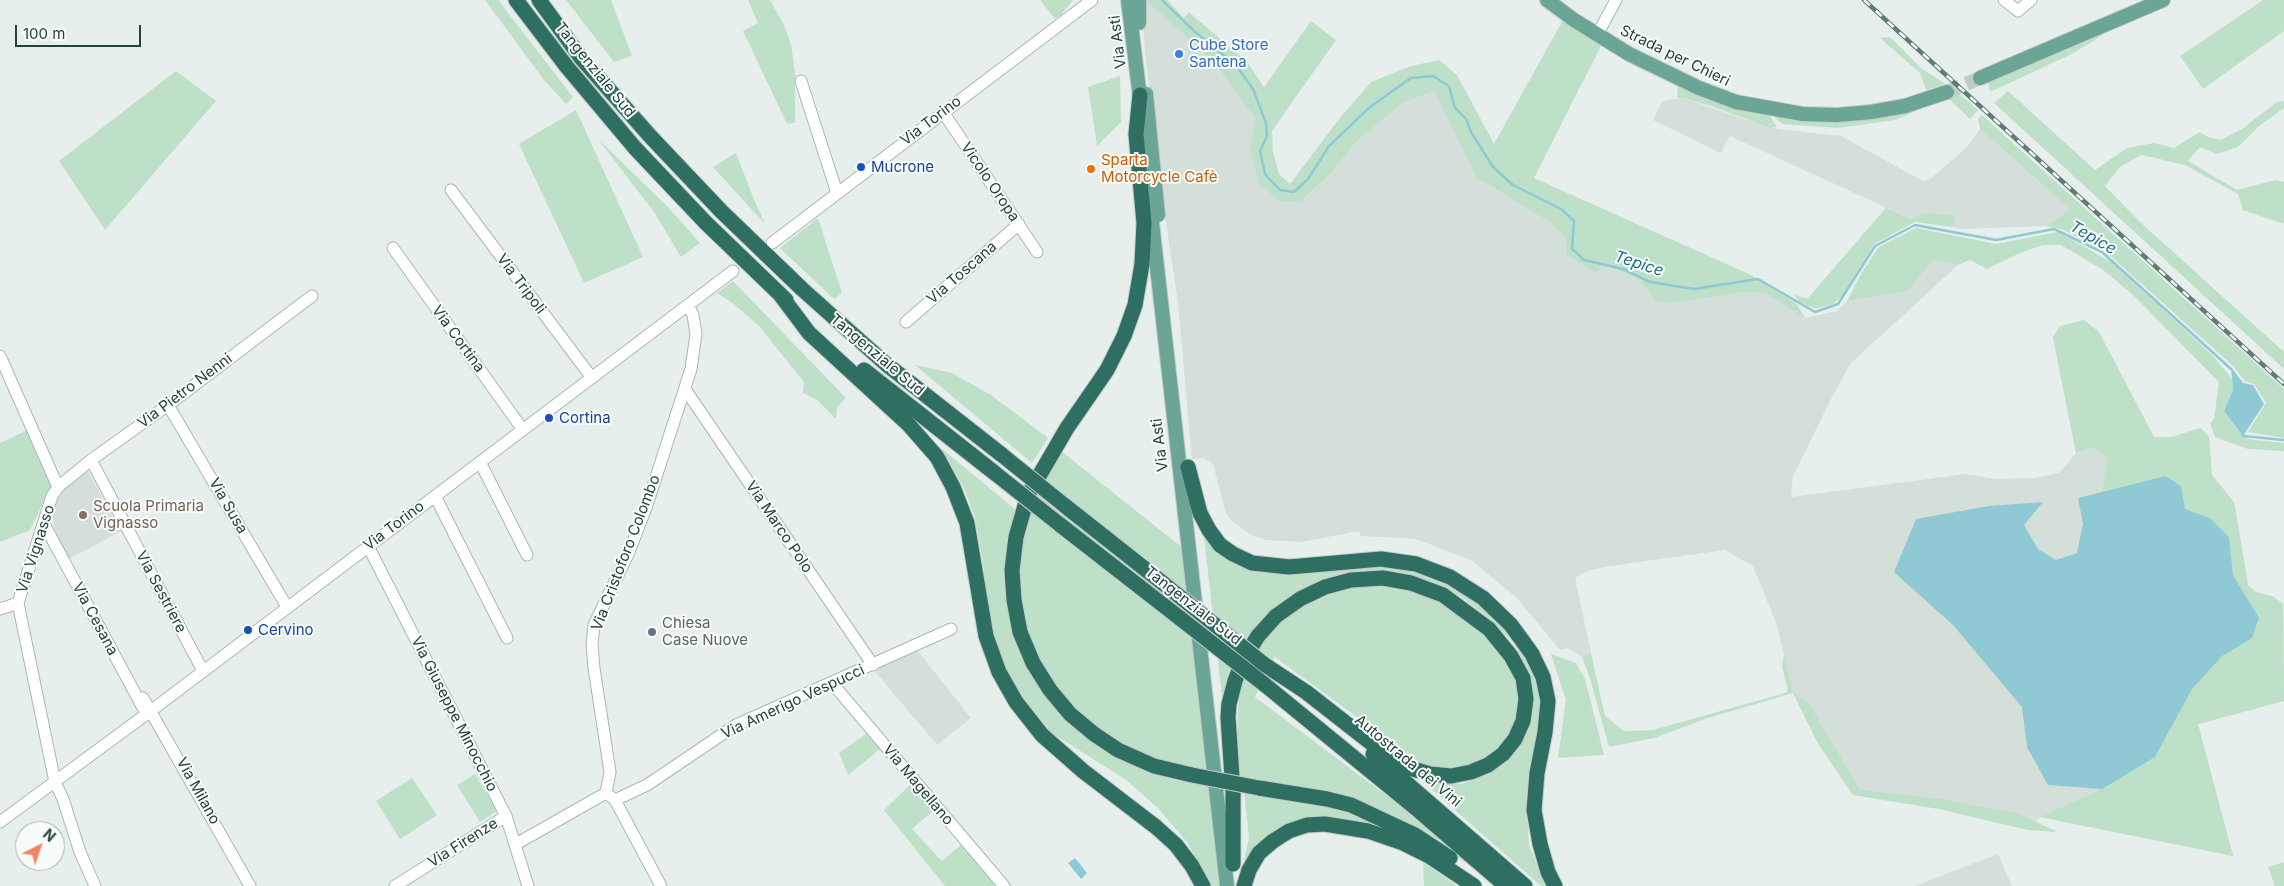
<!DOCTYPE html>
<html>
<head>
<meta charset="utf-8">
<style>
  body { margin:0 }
  #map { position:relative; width:2284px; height:886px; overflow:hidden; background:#e6efeb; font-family:Inter,sans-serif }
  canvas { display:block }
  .north { position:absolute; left:15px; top:821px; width:50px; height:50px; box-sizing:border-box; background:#f7fbf9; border:1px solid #a3b1ad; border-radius:50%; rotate:41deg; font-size:14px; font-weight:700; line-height:20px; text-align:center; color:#24423a }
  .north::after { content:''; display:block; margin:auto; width:18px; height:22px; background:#f4845f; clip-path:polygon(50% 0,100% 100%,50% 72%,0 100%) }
  .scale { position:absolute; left:15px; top:25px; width:126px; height:22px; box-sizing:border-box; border:2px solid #24423a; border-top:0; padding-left:6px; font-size:15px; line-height:18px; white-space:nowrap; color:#24423a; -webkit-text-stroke:4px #f7fbf9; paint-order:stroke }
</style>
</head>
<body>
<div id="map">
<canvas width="2284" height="886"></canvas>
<div class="north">N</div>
<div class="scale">100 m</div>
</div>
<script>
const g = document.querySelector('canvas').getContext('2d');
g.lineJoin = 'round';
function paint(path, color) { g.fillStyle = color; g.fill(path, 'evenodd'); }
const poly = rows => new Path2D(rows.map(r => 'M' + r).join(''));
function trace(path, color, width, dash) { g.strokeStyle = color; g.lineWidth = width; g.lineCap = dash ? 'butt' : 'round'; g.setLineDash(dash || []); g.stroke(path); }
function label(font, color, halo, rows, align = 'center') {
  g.font = font + ' Inter,sans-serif'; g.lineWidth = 4; g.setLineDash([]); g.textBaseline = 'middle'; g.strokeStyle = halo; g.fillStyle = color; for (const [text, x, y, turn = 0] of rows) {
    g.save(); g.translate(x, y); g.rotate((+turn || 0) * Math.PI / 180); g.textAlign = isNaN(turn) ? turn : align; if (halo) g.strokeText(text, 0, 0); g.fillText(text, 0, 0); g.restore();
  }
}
const built = poly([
  [1145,0,1212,60,1257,119,1250,147,1301,201,1329,175,1360,138,1403,103,1434,91,1477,178,1551,223,1565,238,1567,255,1596,274,1604,264,1640,280,1655,301,1745,292,1766,293,1806,318,1837,311,1847,301,1908,291,1933,260,1958,265,1850,364,1831,399,1793,476,1791,497,1966,474,1996,479,2035,478,2059,473,2076,453,2053,337,2060,326,2084,320,2099,332,2154,437,2172,437,2201,428,2209,437,2212,475,2234,502,2248,585,2256,592,2274,597,2283,604,2284,701,2198,724,2233,856,2040,817,2028,830,1939,809,1853,795,1819,745,1793,693,1777,625,1753,566,1725,550,1610,566,1587,571,1575,578,1591,653,1582,657,1568,648,1560,650,1517,598,1471,560,1416,539,1361,536,1359,531,1301,542,1265,540,1248,533,1232,521,1226,514,1213,464,1204,458,1192,459,1178,302,1162,195,1145,50,1143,27],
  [1683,98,1770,128,1841,136,1923,181,1929,180,1967,147,1980,129,2070,209,2046,226,1960,229,1953,227,1955,216,1926,212,1911,219,1730,136,1721,153,1653,120,1663,101],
  [87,470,121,531,69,559,56,533,53,522,53,507,65,487],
  [917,650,971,718,937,745,873,669],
  [1998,854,2012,886,1915,886]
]);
const green = poly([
  [485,0,498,0,573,97,566,104,544,80],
  [566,0,611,0,632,56,614,62],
  [748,0,770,0,784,25,791,45,795,72,795,123,787,124,743,31,758,23],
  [1040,0,1073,0,1061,15,1055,19],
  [1145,0,1167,0,1184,18,1189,12,1248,63,1264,87,1311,21,1336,40,1272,131,1273,151,1279,174,1290,184,1339,119,1371,82,1411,66,1439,60,1457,75,1494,144,1564,18,1602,44,1534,178,1751,275,1796,303,1805,318,1766,293,1745,292,1669,303,1655,301,1640,280,1604,264,1596,274,1567,255,1565,238,1551,223,1477,178,1434,91,1403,103,1360,138,1329,175,1301,201,1280,202,1259,183,1250,147,1256,119,1212,60],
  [2263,0,2284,0,2284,31,2203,89,2180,56],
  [2106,33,2072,54,1990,92,1988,82],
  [1890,37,1921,68,1945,84,1926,90,1920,73,1880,38],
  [176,71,216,101,105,230,59,161],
  [1120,76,1121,122,1097,146,1088,87],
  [1678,86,1741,111,1770,116,1777,127,1770,128,1711,106,1683,98,1677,98],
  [1956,91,1978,110,1970,119,1949,99],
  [2008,91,2095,170,2127,148,2154,143,2174,148,2200,132,2208,137,2221,140,2242,129,2277,102,2284,101,2284,108,2260,125,2238,147,2217,154,2200,147,2188,161,2237,190,2276,180,2284,182,2284,224,2243,210,2238,194,2185,165,2142,155,2121,166,2105,186,2140,222,2284,352,2284,369,1994,103],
  [1921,109,1895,120,1838,128,1782,124,1775,117,1833,122,1879,118],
  [576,110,643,257,584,283,519,144],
  [1982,115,2284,389,2284,438,2248,432,2266,403,2254,384,2245,381,2232,365,2106,252,2062,229,2046,226,2070,209,1980,129,1978,119],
  [598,139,667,206,700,243,681,257,654,212],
  [736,153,753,197,765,224,713,167],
  [1886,208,1911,219,1926,212,1955,216,1953,227,1915,222,1874,244,1842,296,1833,304,1815,309,1800,302,1793,294,1807,299],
  [818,218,842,293,834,299,780,248],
  [1916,228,1996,244,2058,232,2113,263,2213,356,2232,379,2233,390,2224,411,2243,436,2248,439,2284,443,2284,451,2248,449,2215,437,2210,423,2214,419,2219,382,2132,294,2102,269,2061,245,2043,245,2020,253,1987,269,1970,260,1958,265,1933,260,1908,291,1847,301,1862,272,1879,247],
  [733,281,846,398,837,407,836,419,817,400,803,393,804,382,759,326,734,304,717,293],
  [2084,320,2099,332,2154,437,2172,437,2201,428,2209,437,2212,475,2234,502,2248,585,2256,592,2274,597,2283,604,2284,701,2198,724,2233,856,2040,817,2102,789,2155,757,2192,689,2222,656,2252,638,2259,618,2233,575,2229,537,2210,518,2185,509,2164,476,2102,492,2108,457,2092,447,2076,453,2053,337,2060,326],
  [915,365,952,373,991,395,1048,438,1032,463],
  [30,429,55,486,50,489,30,530,0,542,0,443],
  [941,448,1016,510,1018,641,1086,733,1210,786,1222,886,1212,886,1187,842,1158,808,1126,780,1052,733,1029,706,1010,677,996,643,988,608,983,563,975,518,965,490],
  [1061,451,1184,549,1185,586,1209,771,1183,768,1133,753,1076,713,1038,662,1027,633,1020,604,1018,570,1027,516,1047,473],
  [1204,537,1219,553,1247,569,1391,565,1424,572,1467,592,1513,634,1537,675,1543,704,1526,797,1529,846,1547,886,1541,886,1422,781,1462,784,1489,773,1505,761,1531,718,1533,696,1528,669,1513,642,1486,616,1460,596,1424,579,1394,572,1359,573,1269,618,1223,705],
  [1372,583,1409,587,1443,601,1475,623,1514,670,1521,699,1516,723,1508,741,1490,758,1471,765,1441,769,1422,765,1275,657,1255,697,1399,805,1480,873,1445,848,1403,823,1241,779,1236,743,1240,686,1260,643,1292,611,1335,589],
  [1591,653,1605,716,1624,731,1653,730,1785,693,1788,690,1782,667,1784,654,1793,693,1808,702,1860,790,1940,799,2017,813,2058,832,2028,830,1939,809,1853,795,1819,745,1793,693,1708,718,1654,738,1609,747,1589,675,1582,657],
  [1551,654,1576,663,1585,679,1604,755,1558,758,1566,700],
  [870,731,883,747,848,775,839,753],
  [475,774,497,811,480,822,457,785],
  [412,778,437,815,400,839,376,801],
  [913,782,934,810,912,829,942,861,962,844,998,886,945,886,884,810],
  [1244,791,1352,811,1417,842,1362,826,1285,828,1243,878,1244,860,1249,838],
  [1423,862,1457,886,1424,886],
  [2284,862,2284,886,2275,886,2268,867]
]);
const water = poly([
  [2231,367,2243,383,2253,385,2264,404,2243,436,2224,411,2233,390],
  [2165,476,2181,486,2185,509,2210,518,2229,537,2233,575,2259,618,2252,638,2222,656,2192,689,2155,757,2102,789,2048,785,2027,747,2022,707,1953,625,1894,572,1916,519,1989,506,2043,502,2024,525,2038,549,2056,560,2077,553,2083,524,2078,498],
  [1075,858,1087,873,1081,879,1068,863]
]);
const stream = poly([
  [1162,0,1194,31,1236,65,1253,89,1266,123,1267,136,1260,151,1265,174,1280,190,1294,192,1308,179,1329,146,1370,107,1411,78,1433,76,1449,86,1455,108,1466,119,1471,132,1493,167,1513,185,1561,209,1574,221,1572,249,1584,260,1623,269,1650,282,1694,289,1758,279,1815,312,1838,304,1875,246,1915,225,1996,240,2054,229,2102,252,2231,369],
  [2243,434,2243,436,2284,440]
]);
const majorTunnel = poly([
  [1947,92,1980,78]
]);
const minor = poly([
  [2004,0,2018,11,2031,0],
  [1597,35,1616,0],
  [801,81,837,193],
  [943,112,1037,252],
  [451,190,592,378],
  [772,243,1092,0],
  [393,248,523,430],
  [906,322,1019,224],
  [0,356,58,487],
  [685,389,873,665],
  [168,405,287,607],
  [91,460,203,671],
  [480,462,527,555],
  [435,496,507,638],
  [44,524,143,708],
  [368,546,506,816,528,886],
  [0,609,18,603],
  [832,683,1004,886],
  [143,698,250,886],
  [610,796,615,800,661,886],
  [615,800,647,785,736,725,951,629],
  [0,822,152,710,733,271],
  [516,844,606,793,610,772,594,668,592,644,594,625,629,552,647,505,691,369,696,334,693,315,688,305],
  [95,886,80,852,63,799,55,782,18,603,52,496,58,487,91,460,168,405,312,296],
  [395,886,506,816]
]);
const major = poly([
  [1128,0,1141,106],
  [1547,0,1574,20,1629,54,1699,88,1736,102,1803,114,1837,115,1871,112,1905,106,1947,92],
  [1139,23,1139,0],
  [1980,78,2163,0],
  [1146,94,1158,215],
  [1150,205,1227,886]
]);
const highway = poly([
  [516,0,567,67,635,148,706,223,786,300],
  [539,0,582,59,650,136,721,211,802,289,886,364,1002,455],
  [1140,95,1136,134,1144,223,1142,264,1135,305,1124,336,1107,370,1067,428,1028,495,1016,537,1012,570,1014,600,1020,632,1033,663,1050,690,1070,714,1094,734,1118,750,1154,766,1192,775],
  [779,293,809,333,909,425,937,457,953,487,967,523,986,636,999,672,1016,702,1042,735,1083,771,1156,827,1176,845,1192,866,1203,886],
  [864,370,996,474],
  [1188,467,1200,513,1209,530,1220,545,1233,554,1252,563,1289,567,1381,559,1416,564,1450,577,1483,598,1511,625,1532,654,1543,677,1548,701,1545,732,1537,773,1534,810,1540,844,1548,872,1555,886],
  [1064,505,1164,584],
  [1059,524,1181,619],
  [1264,684,1418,810,1506,886],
  [1373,754,1525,886],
  [1259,788,1327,799,1351,805,1415,835,1450,858],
  [1233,864,1233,792,1228,717,1229,704,1235,681,1243,660,1258,636,1276,616,1300,599,1325,587,1351,580,1383,578,1411,583,1443,595,1489,629,1511,656,1523,678,1526,699,1523,721,1515,739,1503,754,1488,765,1471,772,1451,776,1430,774,1413,769,1384,753,1306,692,1265,665],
  [1244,886,1249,870,1259,853,1273,841,1289,831,1307,825,1325,824,1368,831,1403,843,1429,856,1474,886]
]);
const rail = poly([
  [1864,0,2284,384]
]);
const highwayBridge = poly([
  [1002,455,1064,505],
  [996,474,1059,524],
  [1164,584,1265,665],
  [1181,619,1264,684],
  [1192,775,1259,788]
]);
const markers = [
  [1179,54,5,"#3f7fe0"],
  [861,167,5,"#1a4fb4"],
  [1091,169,5,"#e8710a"],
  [549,418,5,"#1a4fb4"],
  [83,515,5,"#8d6e63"],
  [248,630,5,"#1a4fb4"],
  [652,632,5,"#6b7280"]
];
const streetNames = [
  ["Via Asti",1118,42,-97],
  ["Strada per Chieri",1675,56,26],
  ["Tangenziale Sud",595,70,51],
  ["Via Torino",931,121,-37],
  ["Vicolo Oropa",990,182,56],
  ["Via Toscana",962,273,-41],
  ["Via Tripoli",521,284,53],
  ["Via Cortina",458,339,54],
  ["Tangenziale Sud",877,355,40],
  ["Via Pietro Nenni",185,391,-37],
  ["Via Asti",1160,445,-97],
  ["Via Susa",228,506,60],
  ["Via Torino",394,526,-37],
  ["Via Marco Polo",779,527,56],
  ["Via Vignasso",36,549,-72],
  ["Via Cristoforo Colombo",626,553,-69],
  ["Via Sestriere",161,592,62],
  ["Tangenziale Sud",1193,606,38],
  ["Via Cesana",95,619,62],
  ["Via Amerigo Vespucci",793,702,-25],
  ["Via Giuseppe Minocchio",454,714,63],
  ["Autostrada dei Vini",1408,761,40],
  ["Via Magellano",918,785,50],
  ["Via Milano",198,791,61],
  ["Via Firenze",463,843,-32]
];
const shopNames = [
  ["Cube Store",1189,45],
  ["Santena",1189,62]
];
const foodNames = [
  ["Sparta",1101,160],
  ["Motorcycle Cafè",1101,177]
];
const transitNames = [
  ["Mucrone",871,167],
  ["Cortina",559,418],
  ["Cervino",258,630]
];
const educationNames = [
  ["Scuola Primaria",93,506],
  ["Vignasso",93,523]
];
const worshipNames = [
  ["Chiesa",662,623],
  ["Case Nuove",662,640]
];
const waterNames = [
  ["Tepice",2093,238,30],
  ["Tepice",1639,264,18]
];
paint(built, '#d4dfda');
paint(green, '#bfe0c8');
paint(water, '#8ec9d4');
trace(stream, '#8ec9d4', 2.5);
trace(majorTunnel, '#bfccc8', 14, [14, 7]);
trace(minor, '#a8b8b2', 13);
trace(major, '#c2cac8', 16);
trace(highway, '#c2cac8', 17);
trace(minor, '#fff', 11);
trace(major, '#6aa596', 14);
trace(highway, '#2f6f62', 15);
trace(rail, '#5f7d75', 4.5);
trace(rail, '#f7fbf9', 2.5, [8]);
trace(highwayBridge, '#c2cac8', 17, []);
trace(highwayBridge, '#2f6f62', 15);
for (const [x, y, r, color] of markers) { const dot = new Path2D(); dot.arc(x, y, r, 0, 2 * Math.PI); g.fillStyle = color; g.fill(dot); trace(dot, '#f7fbf9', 2); }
label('15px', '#24423a', '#f7fbf9', streetNames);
label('15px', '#366cbe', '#f7fbf9', shopNames, 'left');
label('15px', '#c56008', '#f7fbf9', foodNames, 'left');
label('15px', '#164399', '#f7fbf9', transitNames, 'left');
label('15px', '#785e54', '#f7fbf9', educationNames, 'left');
label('15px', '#5b616d', '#f7fbf9', worshipNames, 'left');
label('italic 16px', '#1c6f80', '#f7fbf9', waterNames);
</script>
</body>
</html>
